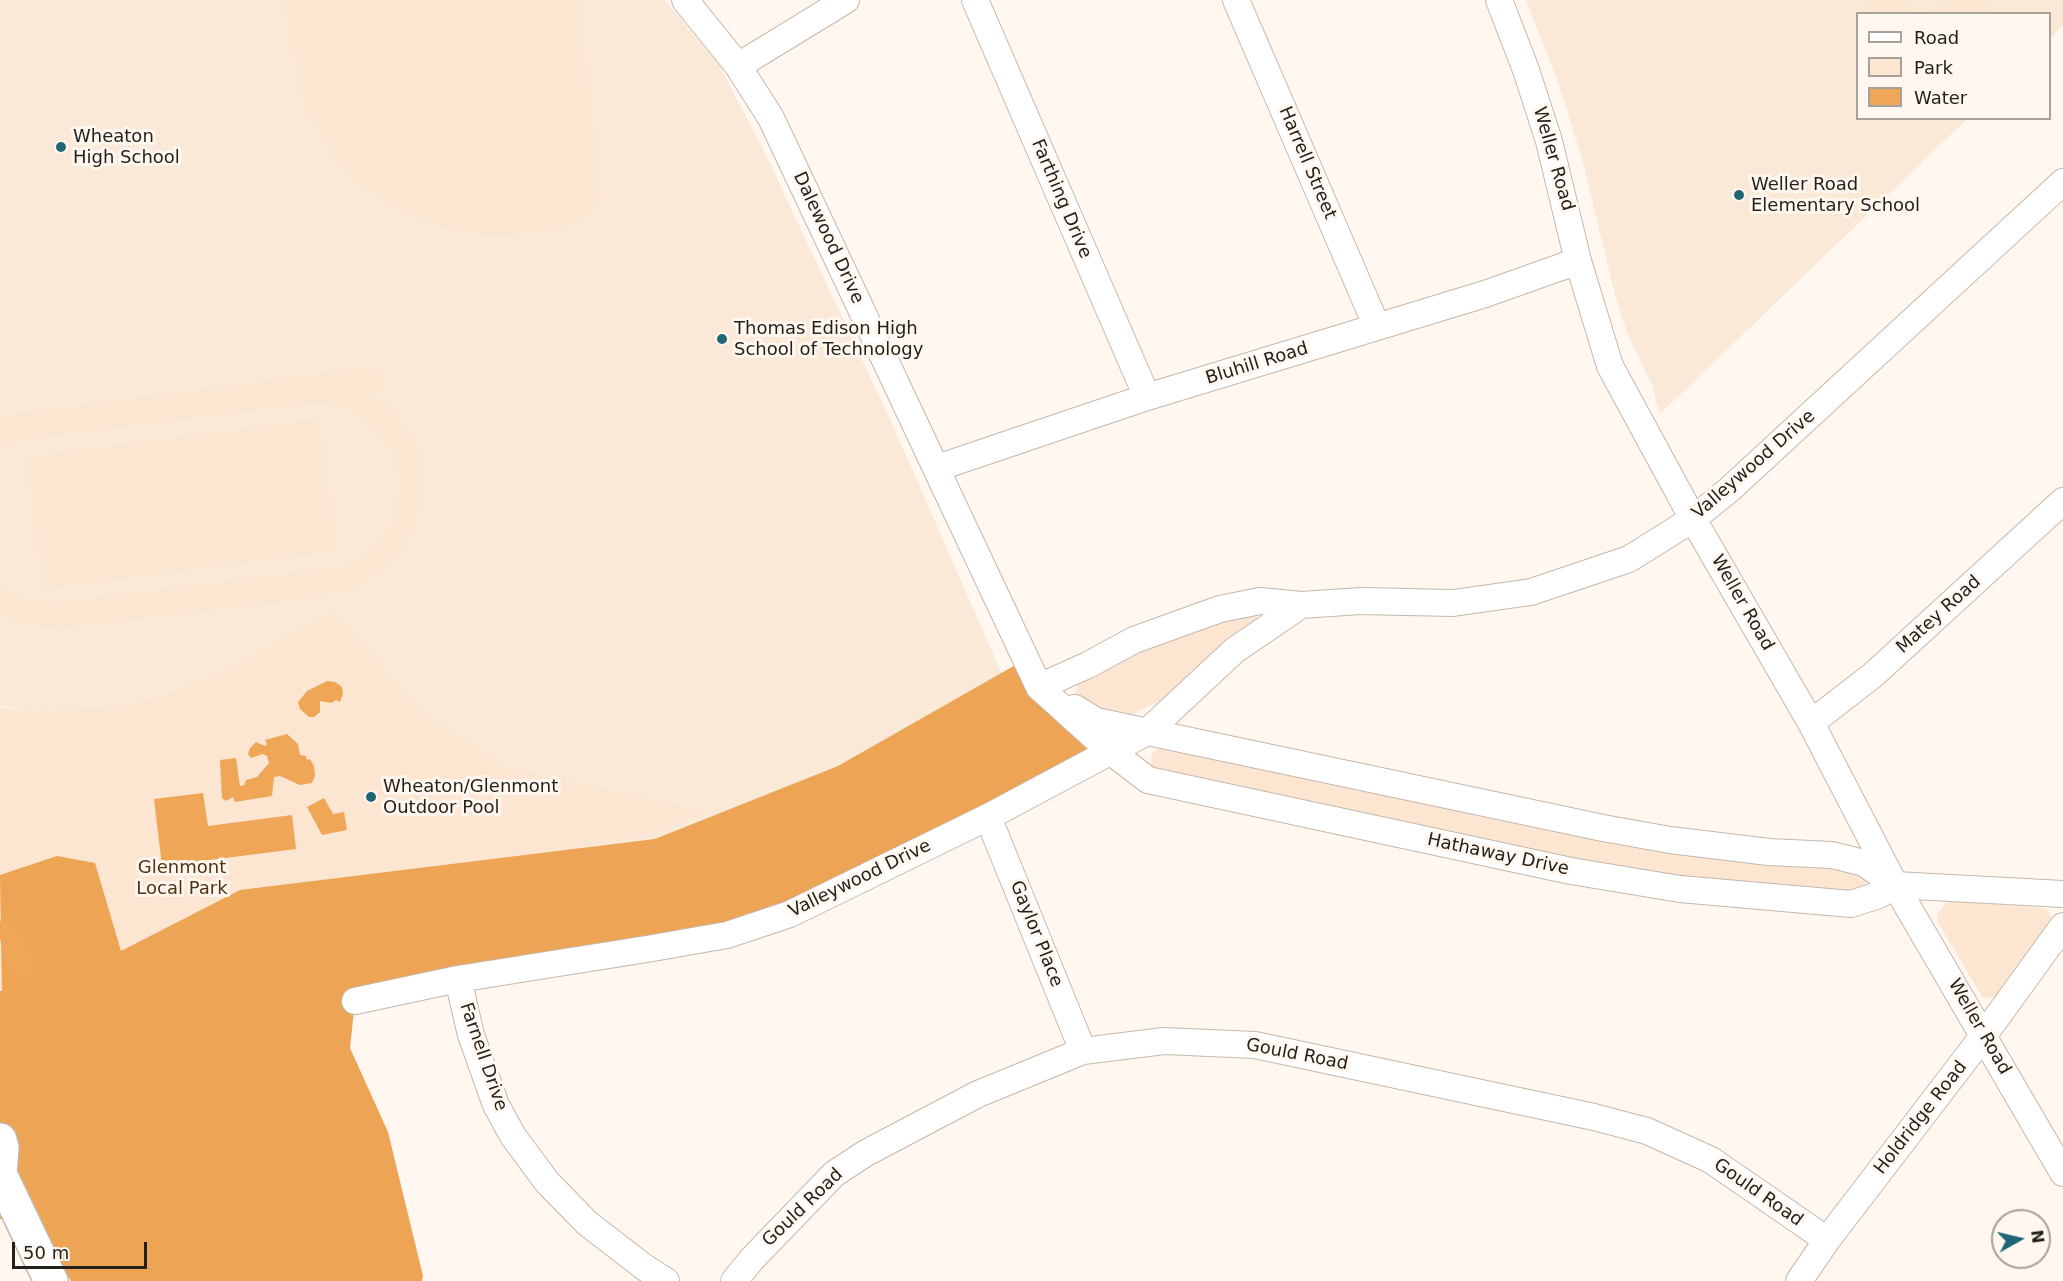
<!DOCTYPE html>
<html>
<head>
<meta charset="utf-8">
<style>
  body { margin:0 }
  #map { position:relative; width:2063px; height:1281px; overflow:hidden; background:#fff7f0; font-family:"DejaVu Sans",sans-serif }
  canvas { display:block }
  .legend { position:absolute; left:1856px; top:12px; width:195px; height:108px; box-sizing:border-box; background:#fff7f0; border:2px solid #a7a19a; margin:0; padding:8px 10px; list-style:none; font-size:18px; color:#231f1a }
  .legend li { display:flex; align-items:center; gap:12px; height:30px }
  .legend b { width:30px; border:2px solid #a7a19a }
  .north { position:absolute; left:1991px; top:1209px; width:60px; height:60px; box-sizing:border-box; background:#fff7f0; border:2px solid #a7a19a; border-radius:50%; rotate:82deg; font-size:16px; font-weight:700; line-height:24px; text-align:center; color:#231f1a }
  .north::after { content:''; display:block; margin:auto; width:21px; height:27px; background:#206676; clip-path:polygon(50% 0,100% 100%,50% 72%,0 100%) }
  .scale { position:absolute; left:12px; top:1242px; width:135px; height:27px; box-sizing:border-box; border:3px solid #231f1a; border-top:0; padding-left:8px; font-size:18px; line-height:21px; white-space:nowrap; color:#231f1a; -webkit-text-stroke:4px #fff7f0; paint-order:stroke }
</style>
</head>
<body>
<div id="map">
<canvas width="2063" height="1281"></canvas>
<ul class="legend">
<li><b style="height:8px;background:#fff"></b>Road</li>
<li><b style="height:16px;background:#fce6d1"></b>Park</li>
<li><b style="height:16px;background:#efa656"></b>Water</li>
</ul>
<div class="north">N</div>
<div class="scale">50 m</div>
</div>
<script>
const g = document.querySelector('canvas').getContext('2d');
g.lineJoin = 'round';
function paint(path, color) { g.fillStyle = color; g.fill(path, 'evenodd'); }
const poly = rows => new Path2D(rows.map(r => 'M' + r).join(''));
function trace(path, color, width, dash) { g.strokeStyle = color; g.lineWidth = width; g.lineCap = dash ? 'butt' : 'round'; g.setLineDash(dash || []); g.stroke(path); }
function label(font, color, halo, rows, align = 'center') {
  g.font = font + ' "DejaVu Sans",sans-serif'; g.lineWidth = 6; g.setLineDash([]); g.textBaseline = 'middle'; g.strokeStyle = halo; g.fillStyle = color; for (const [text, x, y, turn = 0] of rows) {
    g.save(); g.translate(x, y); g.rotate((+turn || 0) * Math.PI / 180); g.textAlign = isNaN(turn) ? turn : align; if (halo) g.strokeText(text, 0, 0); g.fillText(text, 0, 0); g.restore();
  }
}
const built = poly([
  [0,0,665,0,719,65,764,151,895,430,1007,686,587,902,295,631,268,647,215,675,163,697,110,708,32,711,0,706],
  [1526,0,2063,0,2063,26,2050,39,2050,14,1858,14,1858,118,1967,119,1661,413,1657,405,1652,385,1628,335,1616,299,1582,158,1559,85]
]);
const green = poly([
  [285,0,578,0,601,201,573,225,538,233,484,234,441,226,412,215,382,199,357,182,329,148,306,107,290,38],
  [1881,0,1910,0,1912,7,1910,13,1870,13,1868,6],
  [1955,0,1986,0,1984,2,1989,13,1924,13],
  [379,367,383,392,370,394,393,410,413,438,422,468,420,507,403,546,379,572,349,589,316,597,62,627,16,623,0,614,0,584,23,598,51,604,339,568,369,553,386,536,395,518,400,495,399,471,392,449,374,426,346,407,319,401,23,438,0,449,0,417],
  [318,420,336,550,44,588,27,458],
  [336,612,423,713,508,769,706,812,656,831,547,855,0,1060,0,707,32,711,110,708,163,697,215,675,268,647,295,631],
  [1253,612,1259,619,1163,702,1151,705,1130,716,1121,715,1098,707,1075,695,1078,681,1203,624],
  [1160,747,1858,870,1868,886,1848,894,1623,871,1157,773,1151,766,1152,754],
  [1947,901,2044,908,2049,912,2052,925,1998,997,1983,998,1937,921,1937,915]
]);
const forest = poly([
  [1026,659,1039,687,1147,732,790,914,355,1001,350,1048,388,1132,423,1276,422,1281,71,1281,35,1217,0,1219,0,991,2,991,0,875,57,856,95,863,121,951,240,890,655,839,838,766]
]);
const water = poly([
  [327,681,335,682,342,687,343,694,340,702,336,700,331,703,320,701,320,712,314,717,309,717,300,709,298,702,307,691],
  [287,734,298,744,300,755,306,756,307,760,310,759,314,766,315,776,312,783,300,785,280,776,274,777,272,796,235,802,233,797,226,801,222,798,220,760,236,758,240,786,244,785,246,780,257,777,269,763,267,756,263,754,251,758,248,754,250,748,256,742,265,746,267,744,265,740],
  [203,793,208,826,292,815,296,849,162,866,154,799],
  [324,798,333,814,344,812,347,830,322,835,307,807],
  [7,920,15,926,29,944,37,974,34,979,28,982,15,982,7,967,0,939,0,921]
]);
const stream = poly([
  [29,1051,33,1039,92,1041,130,1018,155,1030,204,999,251,985,255,974,269,967,291,969,303,966,308,972,333,931,342,928,357,935,367,932,399,930,452,909,504,948,542,937,565,916,594,917,662,929,683,895,735,875,750,885,805,862,833,855,847,841,867,845,911,830,924,802,956,768,1032,732],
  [212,1281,223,1260,248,1281]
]);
const minor = poly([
  [685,0,738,66,771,118,1039,687,1110,751,1148,780,1571,871,1680,889,1851,904,1879,895,1895,885],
  [975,0,1147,397],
  [1236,0,1377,327],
  [1499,0,1526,70,1549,141,1578,261,1610,366,1693,519,1811,723,1895,885,2063,1173],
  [738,66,846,0],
  [937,468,1147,397,1485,294,1578,261],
  [1039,687,1088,665,1134,640,1220,609,1260,601,1301,605,1361,601,1453,603,1531,592,1629,559,1693,519,1730,489,2063,182],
  [1075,708,1096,721,1603,828,1670,840,1769,852,1832,855,1864,863,1895,885,2063,894],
  [1811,723,1873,675,2063,501],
  [988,817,1083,1051],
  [458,979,471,1035,496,1105,513,1136,547,1182,587,1223,644,1267,666,1281],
  [355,1001,458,979,647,949,727,935,790,914,988,817,1147,732,1235,650,1301,605],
  [734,1281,752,1259,834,1174,866,1153,978,1094,1083,1051,1164,1041,1255,1045,1594,1117,1647,1131,1711,1160,1827,1240],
  [1799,1281,1827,1240,1984,1035,2063,926]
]);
const major = poly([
  [0,1140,2,1148,0,1174,51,1281]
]);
const markers = [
  [61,147,6,"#206676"],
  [1739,195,6,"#206676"],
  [722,339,6,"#206676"],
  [371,797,6,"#206676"]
];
const poiNames = [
  ["Wheaton",73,137],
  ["High School",73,158],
  ["Weller Road",1751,185],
  ["Elementary School",1751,206],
  ["Thomas Edison High",734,329],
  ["School of Technology",734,350],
  ["Wheaton/Glenmont",383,787],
  ["Outdoor Pool",383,808]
];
const streetNames = [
  ["Weller Road",1553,159,74],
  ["Harrell Street",1307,163,67],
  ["Farthing Drive",1061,199,67],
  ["Dalewood Drive",828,238,65],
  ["Bluhill Road",1257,364,-17],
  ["Valleywood Drive",1754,465,-41],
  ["Weller Road",1742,603,60],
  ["Matey Road",1939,615,-42],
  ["Hathaway Drive",1498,855,12],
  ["Valleywood Drive",860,879,-26],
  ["Gaylor Place",1036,934,68],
  ["Weller Road",1979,1027,60],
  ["Gould Road",1297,1055,11],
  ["Farnell Drive",483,1057,71],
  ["Holdridge Road",1921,1118,-52],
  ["Gould Road",1758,1193,35],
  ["Gould Road",803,1208,-44]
];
const parkNames = [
  ["Glenmont",182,868],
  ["Local Park",182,889]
];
paint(built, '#fbe9d7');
paint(green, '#fce6d1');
paint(forest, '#eda454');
paint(water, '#efa656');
trace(stream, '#efa656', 5);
trace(minor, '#c4b8ad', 28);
trace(major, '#c4b8ad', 36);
trace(minor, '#fff', 26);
trace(major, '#fff', 33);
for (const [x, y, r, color] of markers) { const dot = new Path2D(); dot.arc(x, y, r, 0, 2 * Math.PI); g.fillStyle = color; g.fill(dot); trace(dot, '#fff7f0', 2); }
label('18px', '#231f1a', '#fff7f0', poiNames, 'left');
label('18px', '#231f1a', '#fff7f0', streetNames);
label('18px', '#4f3210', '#fff7f0', parkNames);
</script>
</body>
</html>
